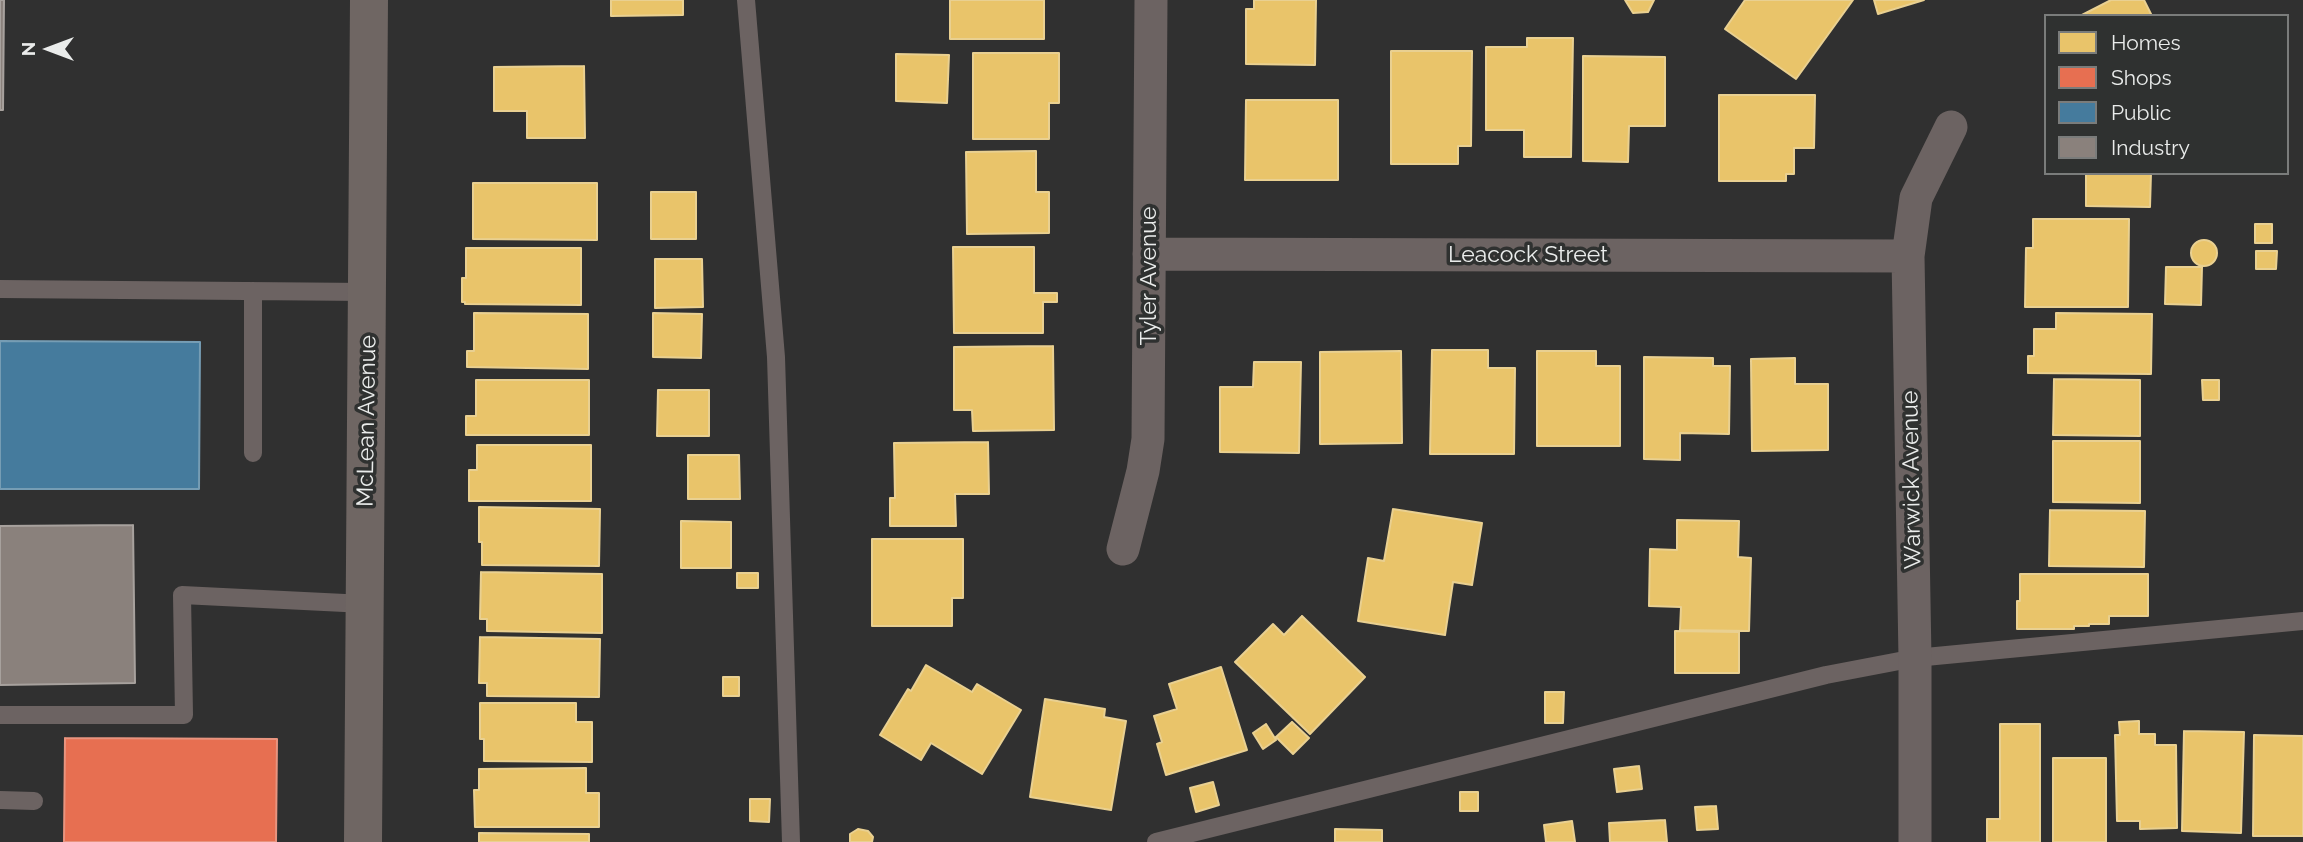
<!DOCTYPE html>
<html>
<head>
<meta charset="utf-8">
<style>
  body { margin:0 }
  #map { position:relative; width:2303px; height:842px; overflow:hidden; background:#303030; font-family:Raleway,sans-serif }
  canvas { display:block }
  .legend { position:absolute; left:2044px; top:14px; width:245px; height:161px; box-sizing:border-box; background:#2f3130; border:2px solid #7a7c7b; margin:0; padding:9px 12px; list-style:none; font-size:21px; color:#eaeceb }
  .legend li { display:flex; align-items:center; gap:14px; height:35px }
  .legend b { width:35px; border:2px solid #7a7c7b }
  .north { position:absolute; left:14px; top:14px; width:70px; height:70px; -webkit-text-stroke:5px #2f3130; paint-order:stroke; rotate:270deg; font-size:19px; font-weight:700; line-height:28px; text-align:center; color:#eaeceb }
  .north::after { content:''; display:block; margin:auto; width:24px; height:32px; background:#eaeceb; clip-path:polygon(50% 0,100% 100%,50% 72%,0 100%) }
</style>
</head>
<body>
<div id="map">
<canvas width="2303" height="842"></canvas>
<ul class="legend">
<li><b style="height:19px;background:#e9c46a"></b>Homes</li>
<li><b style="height:19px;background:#e76f51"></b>Shops</li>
<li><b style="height:19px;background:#457b9d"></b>Public</li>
<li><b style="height:19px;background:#8a817c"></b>Industry</li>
</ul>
<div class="north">N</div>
</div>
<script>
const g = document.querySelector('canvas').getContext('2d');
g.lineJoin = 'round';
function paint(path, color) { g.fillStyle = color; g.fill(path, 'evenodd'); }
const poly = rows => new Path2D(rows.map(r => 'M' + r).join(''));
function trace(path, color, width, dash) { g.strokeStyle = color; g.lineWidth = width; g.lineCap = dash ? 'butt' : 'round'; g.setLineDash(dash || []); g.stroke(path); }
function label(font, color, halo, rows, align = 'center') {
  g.font = font + ' Raleway,sans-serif'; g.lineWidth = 7; g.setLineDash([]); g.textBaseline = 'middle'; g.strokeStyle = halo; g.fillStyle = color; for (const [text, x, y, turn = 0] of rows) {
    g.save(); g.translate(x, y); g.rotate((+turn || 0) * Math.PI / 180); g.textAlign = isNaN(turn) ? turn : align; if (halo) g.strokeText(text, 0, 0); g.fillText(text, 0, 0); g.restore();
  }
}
const homes = poly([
  [611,0,683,0,683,15,611,16,611,0],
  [950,0,1044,0,1044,39,950,39,950,0],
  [1254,0,1316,0,1315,65,1246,64,1246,9,1254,9,1254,0],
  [1625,0,1654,0,1648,12,1633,13,1625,0],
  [1745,0,1853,0,1796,79,1725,29,1745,0],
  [1874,0,1924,0,1878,14,1874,0],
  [2111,0,2144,0,2152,16,2080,16,2111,0],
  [1527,38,1573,38,1571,157,1524,157,1524,130,1486,130,1486,47,1527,47,1527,38],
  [1391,51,1472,51,1471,146,1458,146,1458,164,1391,164,1391,51],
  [973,53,1059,53,1059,103,1049,103,1049,139,973,139,973,53],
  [896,54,949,55,947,103,896,101,896,54],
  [1583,56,1665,57,1665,126,1629,126,1628,162,1583,161,1583,56],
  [584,66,585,138,527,138,527,111,494,111,494,67,584,66],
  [1719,95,1815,95,1814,148,1794,148,1794,174,1786,174,1786,181,1719,181,1719,95],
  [1246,100,1338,100,1338,180,1245,180,1246,100],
  [1036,151,1036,192,1049,192,1049,233,967,234,966,152,1036,151],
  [2086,173,2151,173,2150,207,2086,206,2086,173],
  [473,183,597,183,597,240,473,239,473,183],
  [651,192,696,192,696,239,651,239,651,192],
  [2033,219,2129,219,2128,307,2025,307,2026,248,2033,248,2033,219],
  [2255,224,2272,224,2272,243,2255,243,2255,224],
  '2191 253a13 13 0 1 1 26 0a13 13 0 1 1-26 0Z',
  [953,247,1034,247,1034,293,1057,293,1057,302,1043,302,1043,333,954,333,953,247],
  [466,248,581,248,581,305,465,304,465,302,462,302,462,278,466,278,466,248],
  [2256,251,2277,251,2276,269,2256,269,2256,251],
  [655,259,702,259,703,307,655,308,655,259],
  [2166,267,2202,267,2201,305,2165,304,2166,267],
  [474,313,588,314,588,369,467,367,467,351,474,351,474,313],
  [653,313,702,314,701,358,653,357,653,313],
  [2056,313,2152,314,2151,374,2028,373,2028,356,2034,356,2034,329,2056,329,2056,313],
  [1053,346,1054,430,973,431,972,410,954,410,954,347,1053,346],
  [1432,350,1488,350,1488,368,1515,368,1514,454,1430,454,1432,350],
  [1401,351,1402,443,1320,444,1320,352,1401,351],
  [1537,351,1596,351,1596,366,1620,366,1620,446,1537,446,1537,351],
  [1644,357,1713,358,1713,366,1730,366,1729,434,1680,433,1680,460,1644,459,1644,357],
  [1795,358,1795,384,1828,384,1828,450,1752,451,1751,359,1795,358],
  [1254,362,1301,362,1299,453,1220,452,1220,387,1253,387,1254,362],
  [2054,379,2140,380,2140,436,2053,435,2054,379],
  [476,380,589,380,589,435,466,435,466,416,476,416,476,380],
  [2202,380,2219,380,2219,400,2203,400,2202,380],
  [658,390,709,390,709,436,657,436,658,390],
  [2053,441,2140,441,2140,503,2053,502,2053,441],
  [988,442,989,494,955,494,956,526,890,526,890,498,895,498,894,443,988,442],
  [477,445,591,445,591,501,469,501,469,470,477,470,477,445],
  [688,455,739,455,740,499,688,499,688,455],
  [479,507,600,509,599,566,482,565,482,542,479,542,479,507],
  [1393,509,1482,523,1472,585,1453,582,1445,635,1358,621,1368,558,1384,561,1393,509],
  [2050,510,2145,511,2144,567,2049,566,2050,510],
  [1677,520,1739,521,1738,557,1751,558,1749,631,1680,630,1681,607,1649,606,1650,549,1677,550,1677,520],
  [681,521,731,522,731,568,681,568,681,521],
  [872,539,963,539,963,598,952,598,952,626,872,626,872,539],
  [481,572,602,574,602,633,487,631,487,619,480,619,481,572],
  [737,573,758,573,758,588,737,588,737,573],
  [2020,574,2148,574,2148,616,2109,616,2109,624,2089,624,2089,626,2074,626,2074,629,2017,629,2017,601,2020,601,2020,574],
  [1302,616,1365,677,1310,734,1235,662,1273,624,1284,635,1302,616],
  [1675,631,1739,632,1739,673,1675,673,1675,631],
  [480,637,600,639,599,697,487,696,487,683,479,683,480,637],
  [926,665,972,692,977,684,1021,710,982,774,931,743,921,760,880,735,908,689,911,691,926,665],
  [1221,667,1247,750,1166,775,1157,744,1162,742,1154,716,1177,709,1169,684,1221,667],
  [723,677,739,677,739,696,723,696,723,677],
  [1545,692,1564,692,1563,723,1545,723,1545,692],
  [1045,699,1105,709,1104,717,1126,721,1111,810,1030,797,1045,699],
  [480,703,576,703,576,722,592,722,592,762,484,761,484,739,480,739,480,703],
  [2139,721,2139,734,2155,734,2155,745,2176,745,2177,828,2140,829,2140,821,2117,821,2115,735,2120,735,2119,722,2139,721],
  [1292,722,1309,738,1293,754,1276,737,1292,722],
  [1266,724,1276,740,1263,749,1253,733,1266,724],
  [2000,724,2040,724,2040,842,1987,842,1987,819,2000,819,2000,724],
  [2184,731,2244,732,2241,833,2182,831,2184,731],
  [2254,735,2303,736,2303,836,2253,836,2254,735],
  [2053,758,2106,758,2106,842,2053,842,2053,758],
  [1639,766,1642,789,1617,792,1614,769,1639,766],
  [586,768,586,793,599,793,599,827,475,827,474,790,479,790,479,769,586,768],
  [1213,782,1219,805,1196,812,1190,788,1213,782],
  [1460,792,1478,792,1478,811,1460,811,1460,792],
  [750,799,770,799,769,822,750,821,750,799],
  [1716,806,1718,829,1697,830,1695,807,1716,806],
  [1665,820,1667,842,1610,842,1609,823,1665,820],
  [1572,821,1575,842,1546,842,1544,825,1572,821],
  [858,829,868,831,873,837,872,842,850,842,850,834,858,829],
  [1335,829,1382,830,1382,842,1335,842,1335,829],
  [479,833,589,834,589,842,479,842,479,833]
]);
const shops = poly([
  [65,738,277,739,276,842,64,842,65,738]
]);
const public = poly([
  [0,341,200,342,199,489,0,489,0,341]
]);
const industry = poly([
  [0,0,4,0,3,110,0,110,0,0],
  [133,525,135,683,0,685,0,526,133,525]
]);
const lane = poly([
  [746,0,776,357,791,842],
  [0,289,368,292],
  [253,291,253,453],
  [0,715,184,715,182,595,365,604],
  [0,800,34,801],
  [1156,842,1826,675,1915,658,2303,621]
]);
const street = poly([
  [1149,254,1908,256],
  [1123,549,1143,471,1148,439,1151,0],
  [1915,842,1915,658,1908,256,1916,198,1951,127]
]);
const secondary = poly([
  [363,842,369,0]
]);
const streetNames = [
  ["Leacock Street",1528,255],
  ["Tyler Avenue",1149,276,-90],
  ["McLean Avenue",367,421,-89],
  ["Warwick Avenue",1912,480,-91]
];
paint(homes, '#e9c46a');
trace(homes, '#e9d091', 2);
paint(shops, '#e76f51');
trace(shops, '#e8947f', 2);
paint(public, '#457b9d');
trace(public, '#769db4', 2);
paint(industry, '#8a817c');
trace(industry, '#a7a19d', 2);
trace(lane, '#6c6362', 18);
trace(street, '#6c6362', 33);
trace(secondary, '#6f6663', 38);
label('23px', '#eaeceb', '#2f3130', streetNames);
</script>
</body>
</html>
